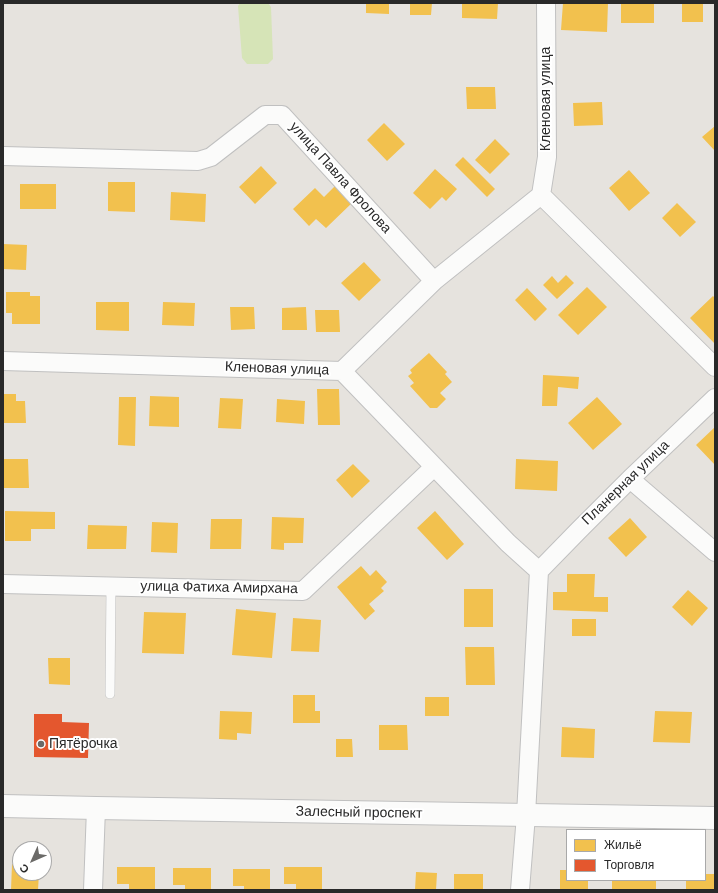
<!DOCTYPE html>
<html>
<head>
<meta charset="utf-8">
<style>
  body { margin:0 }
  #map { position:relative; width:718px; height:893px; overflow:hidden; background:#e6e3de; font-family:"DM Sans",sans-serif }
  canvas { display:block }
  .frame { position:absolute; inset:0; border:4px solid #292929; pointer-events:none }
  .legend { position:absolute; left:566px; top:829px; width:140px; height:52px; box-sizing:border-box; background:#fff; border:1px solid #a9a9a9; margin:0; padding:5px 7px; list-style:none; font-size:12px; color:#292929 }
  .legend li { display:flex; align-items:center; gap:8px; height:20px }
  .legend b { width:20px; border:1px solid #a9a9a9 }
  .north { position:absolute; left:12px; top:841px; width:40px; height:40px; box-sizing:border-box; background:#fff; border:1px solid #a9a9a9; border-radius:50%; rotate:225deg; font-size:11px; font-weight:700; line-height:16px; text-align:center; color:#292929 }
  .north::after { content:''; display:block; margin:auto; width:14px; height:18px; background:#6b6a68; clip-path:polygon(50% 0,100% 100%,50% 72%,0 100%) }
</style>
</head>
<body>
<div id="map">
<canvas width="718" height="893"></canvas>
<div class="frame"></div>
<ul class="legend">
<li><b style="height:11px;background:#f2c14e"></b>Жильё</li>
<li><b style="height:11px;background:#e4572e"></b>Торговля</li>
</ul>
<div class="north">С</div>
</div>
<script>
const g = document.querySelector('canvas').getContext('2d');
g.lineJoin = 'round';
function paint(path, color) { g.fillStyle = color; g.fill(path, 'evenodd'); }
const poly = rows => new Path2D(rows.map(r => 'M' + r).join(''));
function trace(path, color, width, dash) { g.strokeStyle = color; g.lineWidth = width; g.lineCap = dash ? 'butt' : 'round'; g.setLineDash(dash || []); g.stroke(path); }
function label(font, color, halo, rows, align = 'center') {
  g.font = font + ' "DM Sans",sans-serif'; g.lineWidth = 4; g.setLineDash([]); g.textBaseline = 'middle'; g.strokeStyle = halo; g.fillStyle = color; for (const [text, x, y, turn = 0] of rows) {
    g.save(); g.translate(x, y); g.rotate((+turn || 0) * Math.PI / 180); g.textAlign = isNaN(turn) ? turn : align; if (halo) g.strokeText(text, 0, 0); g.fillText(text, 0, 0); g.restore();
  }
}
const pitch = poly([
  [240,3,268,3,271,7,273,59,268,64,247,64,242,58,238,6]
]);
const homes = poly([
  [366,3,389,3,389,14,366,13],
  [410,3,432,3,431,15,410,15],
  [462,3,498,3,497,19,462,18],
  [563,3,608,3,607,32,561,30],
  [621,3,654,3,654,23,621,23],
  [682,3,703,3,703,22,682,22],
  [466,87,495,87,496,109,467,109],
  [602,102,603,125,574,126,573,103],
  [384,123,405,144,387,161,367,140],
  [715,126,715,151,702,137],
  [495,139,510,154,490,174,475,160],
  [463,157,495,189,487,197,455,165],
  [261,166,277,183,255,204,239,187],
  [435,169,457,189,446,201,442,197,430,209,413,193],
  [629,170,650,193,629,211,609,188],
  [108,182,135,182,135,212,108,211],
  [20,184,56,184,56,209,20,209],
  [336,185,353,202,326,228,316,219,309,226,293,209,315,188,324,197],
  [171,192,206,194,205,222,170,220],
  [677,203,696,222,680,237,662,218],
  [3,244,27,245,26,270,3,269],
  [364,262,381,280,359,301,341,283],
  [566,275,574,283,557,299,543,285,552,276,558,283],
  [587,287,607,307,578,335,558,315],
  [527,288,547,309,535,321,515,300],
  [6,292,30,292,30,296,40,296,40,324,12,324,12,313,6,313],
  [713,296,715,298,715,344,690,318],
  [96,302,129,302,129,331,96,330],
  [163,302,195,303,194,326,162,325],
  [230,307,254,307,255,329,231,330],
  [306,307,307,330,282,330,282,308],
  [315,310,339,310,340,332,316,332],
  [429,353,447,372,445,374,452,382,440,393,446,399,437,408,430,408,410,386,414,383,408,376,412,373,410,370],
  [543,375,579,377,578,389,558,387,557,406,542,406],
  [317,389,339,389,340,425,318,425],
  [3,394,16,394,16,401,25,401,26,423,3,423],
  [150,396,179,397,179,427,149,426],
  [119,397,136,397,135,446,118,445],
  [597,397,622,424,593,450,568,423],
  [220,398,243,399,241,429,218,428],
  [277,399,305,401,304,424,276,422],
  [715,427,715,465,696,445],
  [4,459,28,459,29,488,4,488],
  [516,459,558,461,557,491,515,489],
  [353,464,370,481,352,498,336,480],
  [5,511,55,512,55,529,31,529,31,541,5,541],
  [435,511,464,544,447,560,417,528],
  [272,517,304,518,303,543,284,543,284,550,271,549],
  [630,518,647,537,626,557,608,538],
  [211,519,242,519,241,549,210,549],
  [152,522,178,523,177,553,151,552],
  [88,525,127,526,126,549,87,549],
  [361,566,370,576,376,570,387,582,381,588,384,591,369,604,375,611,365,620,337,587],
  [567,574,595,574,594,597,608,597,608,612,553,610,553,592,567,592],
  [464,589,493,589,493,627,464,627],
  [688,590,708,608,692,626,672,607],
  [236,609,276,613,272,658,232,655],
  [144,612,186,613,184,654,142,653],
  [293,618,321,620,319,652,291,651],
  [572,619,596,619,596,636,572,636],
  [465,647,494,647,495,685,466,685],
  [48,658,70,658,70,685,49,684],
  [293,695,315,695,315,711,320,711,320,723,293,723],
  [425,697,449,697,449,716,425,716],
  [220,711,252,712,251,734,237,733,237,740,219,739],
  [655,711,692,712,690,743,653,742],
  [379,725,407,725,408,750,379,750],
  [562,727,595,729,594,758,561,757],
  [336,739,352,739,353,757,336,757],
  [12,864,20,864,20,873,39,873,38,890,11,890],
  [117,867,155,867,155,890,129,890,129,884,117,884],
  [284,867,322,867,322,890,296,890,296,884,284,884],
  [173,868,211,868,211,890,185,890,185,885,173,885],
  [233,869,270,869,270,890,244,890,244,886,233,886],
  [560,870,567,870,567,880,588,880,588,890,560,890],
  [416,872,437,873,436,890,415,890],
  [454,874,483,874,483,890,454,890],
  [705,874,715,874,715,890,686,890,686,880,705,880],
  [612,880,656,880,656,890,612,890]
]);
const shops = poly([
  [34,714,62,714,62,722,89,723,88,758,34,757]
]);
const lane = poly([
  [110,694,111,586]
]);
const street = poly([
  [3,156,198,161,211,157,265,115,282,115,434,281],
  [541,195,547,157,546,3],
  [3,361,342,371,508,543,539,571],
  [342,371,434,281,541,195,715,367],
  [630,479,715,552],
  [539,571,579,530,630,479,715,398],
  [3,584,303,591,434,467],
  [93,890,96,808],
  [520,890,526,815,539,571]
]);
const secondary = poly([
  [3,806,96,808,715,818]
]);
const markers = [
  [41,744,4,"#6b6a68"]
];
const streetNames = [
  ["Кленовая улица",546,99,-90],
  ["улица Павла Фролова",340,178,48],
  ["Кленовая улица",277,369,2],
  ["Планерная улица",626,483,-44],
  ["улица Фатиха Амирхана",219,588,1],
  ["Залесный проспект",359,813,1]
];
const poiNames = [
  ["Пятёрочка",49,744]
];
paint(pitch, '#d6e4b7');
paint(homes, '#f2c14e');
paint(shops, '#e4572e');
trace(lane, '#c0c0c0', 10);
trace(street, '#c0c0c0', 20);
trace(secondary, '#c0c0c0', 24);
trace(lane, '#fbfbfa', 9);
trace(street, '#fbfbfa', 18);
trace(secondary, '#fbfbfa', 22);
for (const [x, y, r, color] of markers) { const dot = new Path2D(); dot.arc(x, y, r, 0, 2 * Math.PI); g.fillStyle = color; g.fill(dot); trace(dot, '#fff', 1.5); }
label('14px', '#292929', '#fff', streetNames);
label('14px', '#292929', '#fff', poiNames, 'left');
</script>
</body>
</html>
